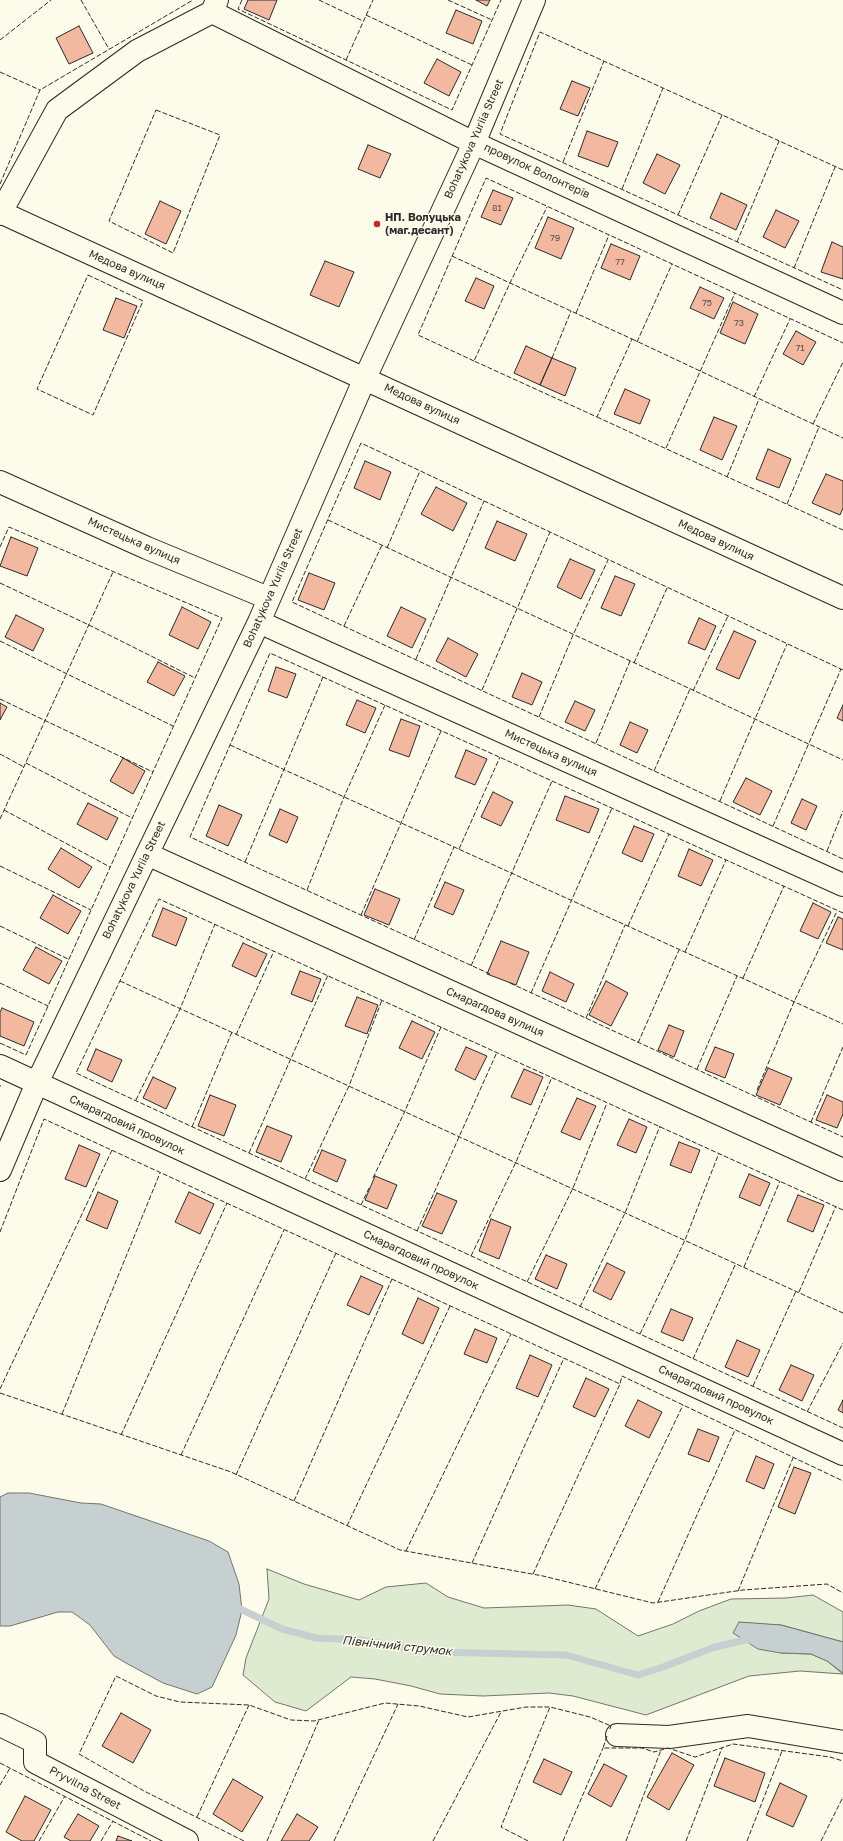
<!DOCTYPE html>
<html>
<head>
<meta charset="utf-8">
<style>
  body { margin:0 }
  canvas { display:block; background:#fdfbea }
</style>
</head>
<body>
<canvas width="843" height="1841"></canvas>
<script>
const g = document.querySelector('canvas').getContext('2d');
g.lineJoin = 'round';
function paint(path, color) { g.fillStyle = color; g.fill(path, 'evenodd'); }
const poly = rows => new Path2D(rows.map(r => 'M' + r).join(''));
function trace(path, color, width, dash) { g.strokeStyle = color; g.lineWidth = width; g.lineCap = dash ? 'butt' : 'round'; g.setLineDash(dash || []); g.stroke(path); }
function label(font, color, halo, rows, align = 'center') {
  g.font = font + ' "Golos Text",sans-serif'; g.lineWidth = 3; g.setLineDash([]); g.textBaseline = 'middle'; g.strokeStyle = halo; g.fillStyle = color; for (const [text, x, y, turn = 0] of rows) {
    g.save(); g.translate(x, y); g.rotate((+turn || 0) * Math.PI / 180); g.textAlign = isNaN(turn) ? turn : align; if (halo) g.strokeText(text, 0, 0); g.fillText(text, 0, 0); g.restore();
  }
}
const green = poly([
  [267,1569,304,1584,359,1600,386,1587,426,1583,448,1597,484,1608,568,1605,596,1609,638,1636,673,1624,699,1611,731,1599,786,1598,813,1595,843,1612,843,1642,781,1625,739,1623,781,1653,811,1654,827,1661,843,1674,800,1671,749,1676,646,1715,573,1696,549,1693,483,1696,440,1694,411,1686,375,1679,351,1677,306,1711,275,1702,243,1675,246,1658,269,1599,267,1569]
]);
const water = poly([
  [8,1493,29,1493,81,1503,101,1504,209,1541,228,1552,239,1584,242,1610,236,1635,212,1687,197,1694,163,1683,126,1663,114,1656,90,1625,72,1612,58,1612,10,1626,0,1626,0,1497,8,1493],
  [739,1622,781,1625,843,1642,843,1673,827,1661,811,1654,781,1653,758,1649,733,1633,739,1622]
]);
const stream = poly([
  [234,1606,282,1629,316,1638,361,1640,430,1652,566,1655,638,1675,663,1667,712,1648,744,1640,753,1640]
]);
const building = poly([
  [248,0,277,0,269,20,244,9,248,0],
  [476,0,490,0,487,6,476,0],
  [456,10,482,21,473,44,446,33,456,10],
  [79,26,93,53,69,64,56,38,79,26],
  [437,59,461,72,449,96,424,83,437,59],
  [572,81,590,88,578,116,560,109,572,81],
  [587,131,618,142,608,167,578,156,587,131],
  [368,145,391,154,380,178,358,169,368,145],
  [657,154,680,165,665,194,643,183,657,154],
  [493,190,513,198,501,225,481,217,493,190],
  [721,193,747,205,736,230,710,218,721,193],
  [160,201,181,211,166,244,145,234,160,201],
  [776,210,799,221,785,248,763,237,776,210],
  [548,217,574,228,561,259,535,248,548,217],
  [832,242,843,247,843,279,821,272,832,242],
  [611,244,640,256,630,280,601,268,611,244],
  [325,261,354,272,339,307,310,295,325,261],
  [476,278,494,286,484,309,465,301,476,278],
  [700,287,724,298,714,319,690,308,700,287],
  [116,298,137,306,124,338,103,330,116,298],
  [733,302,758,314,745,344,720,333,733,302],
  [796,331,816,342,803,365,783,354,796,331],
  [526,346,552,358,540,385,514,373,526,346],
  [552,358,576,368,565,396,540,385,552,358],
  [625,389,650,400,640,424,614,414,625,389],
  [714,417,737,426,722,460,700,450,714,417],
  [768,449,791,459,779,488,756,479,768,449],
  [365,461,391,472,380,500,354,488,365,461],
  [826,474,843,481,843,508,840,515,812,503,826,474],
  [436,487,467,503,453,531,421,514,436,487],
  [497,521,527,534,515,561,485,548,497,521],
  [11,537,38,548,27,576,0,566,11,537],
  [570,559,595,570,581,599,557,587,570,559],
  [309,573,335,583,324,610,298,600,309,573],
  [615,576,635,584,621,616,601,608,615,576],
  [182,607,211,622,198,649,169,635,182,607],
  [401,607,426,619,412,648,387,636,401,607],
  [16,615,44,629,33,651,5,637,16,615],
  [699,618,716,626,705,650,688,643,699,618],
  [734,631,756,641,739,679,716,669,734,631],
  [448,638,478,654,466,677,436,661,448,638],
  [158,662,185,676,174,696,147,682,158,662],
  [276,667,296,674,287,698,268,691,276,667],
  [522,673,542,682,532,705,512,697,522,673],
  [357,700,376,708,365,733,346,725,357,700],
  [575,701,595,710,585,731,565,722,575,701],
  [0,703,7,707,0,720,0,703],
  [843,705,843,721,837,718,843,705],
  [401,719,420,726,409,757,389,750,401,719],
  [630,722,648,730,637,753,620,745,630,722],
  [466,750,487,759,475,785,455,777,466,750],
  [123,758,145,771,133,794,110,781,123,758],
  [746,778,772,791,760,815,733,802,746,778],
  [493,792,513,802,501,826,481,817,493,792],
  [565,796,599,809,589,833,556,820,565,796],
  [802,799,817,806,806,830,791,823,802,799],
  [88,803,118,818,107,840,77,824,88,803],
  [219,805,242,815,228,846,206,836,219,805],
  [280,809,298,817,287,843,269,835,280,809],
  [634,826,654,834,642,862,622,853,634,826],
  [61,848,92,867,79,888,48,869,61,848],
  [689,849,713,860,701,886,678,876,689,849],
  [445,882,464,890,453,915,434,907,445,882],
  [375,889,400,899,389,925,364,915,375,889],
  [53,895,81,911,68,934,40,918,53,895],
  [813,903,831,912,818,939,800,931,813,903],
  [163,908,187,918,176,946,152,936,163,908],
  [838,917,843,919,843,950,826,943,838,917],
  [501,941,529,952,516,985,487,974,501,941],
  [243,943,267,954,256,977,232,966,243,943],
  [36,947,62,961,49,984,23,970,36,947],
  [300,971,321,979,312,1002,291,994,300,971],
  [550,972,574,984,566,1002,542,991,550,972],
  [606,981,628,993,611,1026,589,1015,606,981],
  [357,997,378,1005,367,1034,345,1026,357,997],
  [2,1008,34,1022,24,1046,0,1036,0,1012,2,1008],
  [412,1021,435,1032,422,1059,399,1048,412,1021],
  [669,1025,684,1031,674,1057,658,1050,669,1025],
  [466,1047,487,1056,475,1080,455,1070,466,1047],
  [715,1047,734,1054,725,1078,705,1070,715,1047],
  [96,1049,122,1060,112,1082,87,1070,96,1049],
  [768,1068,792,1078,780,1105,756,1095,768,1068],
  [524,1069,543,1077,531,1105,511,1097,524,1069],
  [153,1077,176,1088,166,1109,143,1098,153,1077],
  [210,1095,236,1105,224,1136,198,1126,210,1095],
  [827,1095,843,1102,843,1114,837,1128,816,1120,827,1095],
  [577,1098,596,1106,580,1140,561,1132,577,1098],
  [629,1119,647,1127,636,1153,617,1145,629,1119],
  [267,1126,292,1136,281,1162,256,1152,267,1126],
  [679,1142,700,1150,691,1173,670,1165,679,1142],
  [79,1145,100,1154,86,1187,65,1179,79,1145],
  [322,1150,346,1160,337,1182,313,1171,322,1150],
  [749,1174,770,1183,760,1206,739,1197,749,1174],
  [375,1176,397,1185,387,1209,365,1200,375,1176],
  [98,1192,118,1201,107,1229,86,1220,98,1192],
  [189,1192,214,1204,200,1234,175,1222,189,1192],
  [437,1193,457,1201,442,1234,422,1226,437,1193],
  [798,1195,824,1205,813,1232,787,1221,798,1195],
  [491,1219,511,1227,499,1259,479,1251,491,1219],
  [546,1255,567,1264,557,1289,535,1279,546,1255],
  [607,1263,625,1272,611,1300,593,1291,607,1263],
  [361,1276,383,1286,369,1315,347,1305,361,1276],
  [418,1298,439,1308,423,1344,402,1334,418,1298],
  [671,1309,693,1318,683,1341,661,1332,671,1309],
  [475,1329,497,1338,487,1363,464,1354,475,1329],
  [737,1340,760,1350,748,1377,725,1367,737,1340],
  [530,1355,552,1365,538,1397,516,1388,530,1355],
  [791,1365,814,1375,802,1401,779,1390,791,1365],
  [586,1378,609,1389,595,1417,573,1407,586,1378],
  [638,1400,662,1412,649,1438,625,1426,638,1400],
  [843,1400,843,1413,838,1410,843,1400],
  [698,1429,719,1437,709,1462,688,1454,698,1429],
  [756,1456,774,1464,764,1489,746,1481,756,1456],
  [794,1467,811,1473,795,1514,778,1507,794,1467],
  [121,1713,151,1730,133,1763,102,1746,121,1713],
  [672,1753,694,1765,669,1810,647,1797,672,1753],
  [725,1758,765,1773,755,1802,714,1786,725,1758],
  [544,1759,572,1772,561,1795,533,1782,544,1759],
  [604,1764,627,1776,611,1807,588,1794,604,1764],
  [233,1779,263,1797,242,1832,213,1814,233,1779],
  [780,1783,807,1796,793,1827,766,1815,780,1783],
  [25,1796,51,1810,34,1841,22,1841,6,1832,25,1796],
  [78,1814,99,1826,90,1841,71,1841,64,1837,78,1814],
  [297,1814,318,1827,309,1841,281,1841,297,1814],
  [118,1836,132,1841,116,1841,118,1836]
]);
const minor = poly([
  [212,12,474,143,843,313],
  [0,212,843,598],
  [0,214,57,110,137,51,212,12,217,0],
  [0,482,147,548,268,598],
  [259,622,843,885],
  [147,854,843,1170],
  [0,1066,843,1454],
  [0,1170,37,1083,259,622,365,378,474,143,534,0],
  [0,1725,35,1742,35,1762,187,1841],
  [617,1735,669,1737,748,1726,843,1742]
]);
const fence = poly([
  [81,0,109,49],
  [242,0,238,9,452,110,501,0],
  [319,0,363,21],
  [448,0,492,20],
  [366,15,472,65],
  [0,40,51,0],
  [346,60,373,0],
  [0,72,40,90],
  [156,110,220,135,173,253,109,221,156,110],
  [563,162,604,61],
  [843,170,540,32,500,134,843,290],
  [0,184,40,90,193,0],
  [622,189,663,88],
  [678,215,722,115],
  [737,242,779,141],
  [452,256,510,283,632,339,597,417,474,361,510,283,547,207],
  [794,268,835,167],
  [88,275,143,301,93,415,37,389,88,275],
  [576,313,609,235],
  [632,339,843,438],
  [637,342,672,264],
  [552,358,571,311],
  [474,361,418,335,486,178,843,343],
  [754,397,790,319],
  [597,417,843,530],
  [813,424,843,362],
  [666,448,735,293],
  [727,477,759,399],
  [787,504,819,427],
  [328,520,843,760],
  [0,547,9,527,222,618,26,1055,0,1043],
  [387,548,420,471],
  [0,583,89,625,195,678],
  [344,626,382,545],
  [0,641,173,726],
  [416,659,484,501],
  [634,663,667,588],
  [843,670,361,443,292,602,843,859],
  [482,690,550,532],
  [693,691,728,616],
  [0,699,153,772],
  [539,717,573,635,608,560],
  [596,743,630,661],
  [230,745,843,1024],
  [0,754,24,767],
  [26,763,132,818],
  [654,771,690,689],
  [720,801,787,644],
  [4,810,110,867],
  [0,819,113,572],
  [773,826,841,669],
  [459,849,500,757],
  [827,851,843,811],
  [245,862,323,677],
  [0,866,91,910],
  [307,890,344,797,385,705],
  [361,915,441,731],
  [0,926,68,959],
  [628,926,669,834],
  [414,940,454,847],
  [685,952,726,860],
  [471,966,552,781],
  [490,974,190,837,270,653,843,913],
  [743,978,784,886],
  [120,981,843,1313],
  [0,983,48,1006],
  [510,983,843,1137],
  [531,993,612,808],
  [586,1018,625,925],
  [236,1035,274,951],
  [638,1043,679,950],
  [697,1069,737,976],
  [0,1085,0,1087],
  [757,1090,794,1002,837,911],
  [136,1100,180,1009,215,924],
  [811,1122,843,1047],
  [192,1127,232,1032],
  [249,1153,328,975],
  [373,1178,405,1111,441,1027],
  [305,1179,349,1086,382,1000],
  [361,1205,369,1188],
  [843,1210,159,899,76,1073,843,1428],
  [417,1231,497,1052],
  [0,1232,44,1119,620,1384,622,1376,843,1481],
  [471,1256,516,1162,552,1077],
  [744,1267,780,1181],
  [527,1282,573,1188,607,1103],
  [799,1292,836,1206],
  [580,1307,625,1213,660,1126],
  [640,1334,685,1240,719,1153],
  [693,1359,736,1263],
  [753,1386,796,1291],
  [0,1389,112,1150],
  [0,1393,231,1472,400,1550,543,1576,653,1603,743,1590,827,1584,843,1593],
  [807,1412,843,1343],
  [62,1414,160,1173],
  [121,1435,227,1203],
  [181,1455,284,1230],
  [236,1475,336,1253],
  [294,1501,392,1279],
  [347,1526,450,1306],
  [406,1551,511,1334],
  [472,1563,564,1358],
  [533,1574,620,1384],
  [595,1589,683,1405],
  [738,1591,793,1458],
  [658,1602,735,1430],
  [607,1736,603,1748,642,1748,654,1752,668,1748,695,1757,733,1744,830,1757,843,1761],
  [0,1763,151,1841],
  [0,1785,10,1768],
  [197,1817,249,1705],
  [39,1841,65,1796],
  [101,1841,113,1821],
  [244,1841,144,1791,79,1754,116,1676,156,1696,180,1702,249,1705,291,1720,314,1721,385,1703,419,1706,468,1717,526,1707,550,1707,590,1717,611,1726,610,1729],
  [267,1841,319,1720],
  [334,1841,398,1704],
  [433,1841,501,1712],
  [528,1841,501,1827,550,1707],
  [563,1841,603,1748],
  [626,1841,661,1750],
  [686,1841,722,1748],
  [747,1841,782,1751],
  [821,1841,843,1797]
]);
const markers = [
  [377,224,4,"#c62828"]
];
const numberNames = [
  ["81",497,208],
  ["79",555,238],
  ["77",620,262],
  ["75",707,303],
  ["73",739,323],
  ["71",800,348]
];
const streetNames = [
  ["Bohatykova Yuriia Street",474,139,-66],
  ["провулок Волонтерів",537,171,25],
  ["Медова вулиця",127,270,24],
  ["Медова вулиця",422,404,25],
  ["Медова вулиця",716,540,25],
  ["Мистецька вулиця",134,541,24],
  ["Bohatykova Yuriia Street",273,588,-66],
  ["Мистецька вулиця",551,753,24],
  ["Bohatykova Yuriia Street",134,880,-64],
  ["Смарагдова вулиця",495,1012,24],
  ["Смарагдовий провулок",127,1125,25],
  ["Смарагдовий провулок",421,1260,25],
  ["Смарагдовий провулок",716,1395,25],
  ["Pryvilna Street",85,1788,28]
];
const poiNames = [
  ["НП. Волуцька",385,218],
  ["(маг.десант)",385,231]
];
const waterNames = [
  ["Північний струмок",397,1646,6]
];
paint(green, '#deebd1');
trace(green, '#74746e', 1);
paint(water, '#c7d0d0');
trace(water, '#74746e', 1);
trace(stream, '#c7d0d0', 7);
paint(building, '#f2b8a0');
trace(building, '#2b2b2b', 1);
trace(minor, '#2b2b2b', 24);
trace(minor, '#fdfbea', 22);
trace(fence, '#2b2b2b', 1, [5, 2]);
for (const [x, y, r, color] of markers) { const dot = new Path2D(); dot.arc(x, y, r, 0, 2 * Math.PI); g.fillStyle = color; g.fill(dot); trace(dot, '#fdfbea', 1.5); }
label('9px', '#5d4e48', null, numberNames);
label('11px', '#2b2b2b', '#fdfbea', streetNames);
label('bold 11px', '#2b2b2b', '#fdfbea', poiNames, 'left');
label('italic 12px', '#2b2b2b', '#fdfbea', waterNames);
</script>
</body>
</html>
